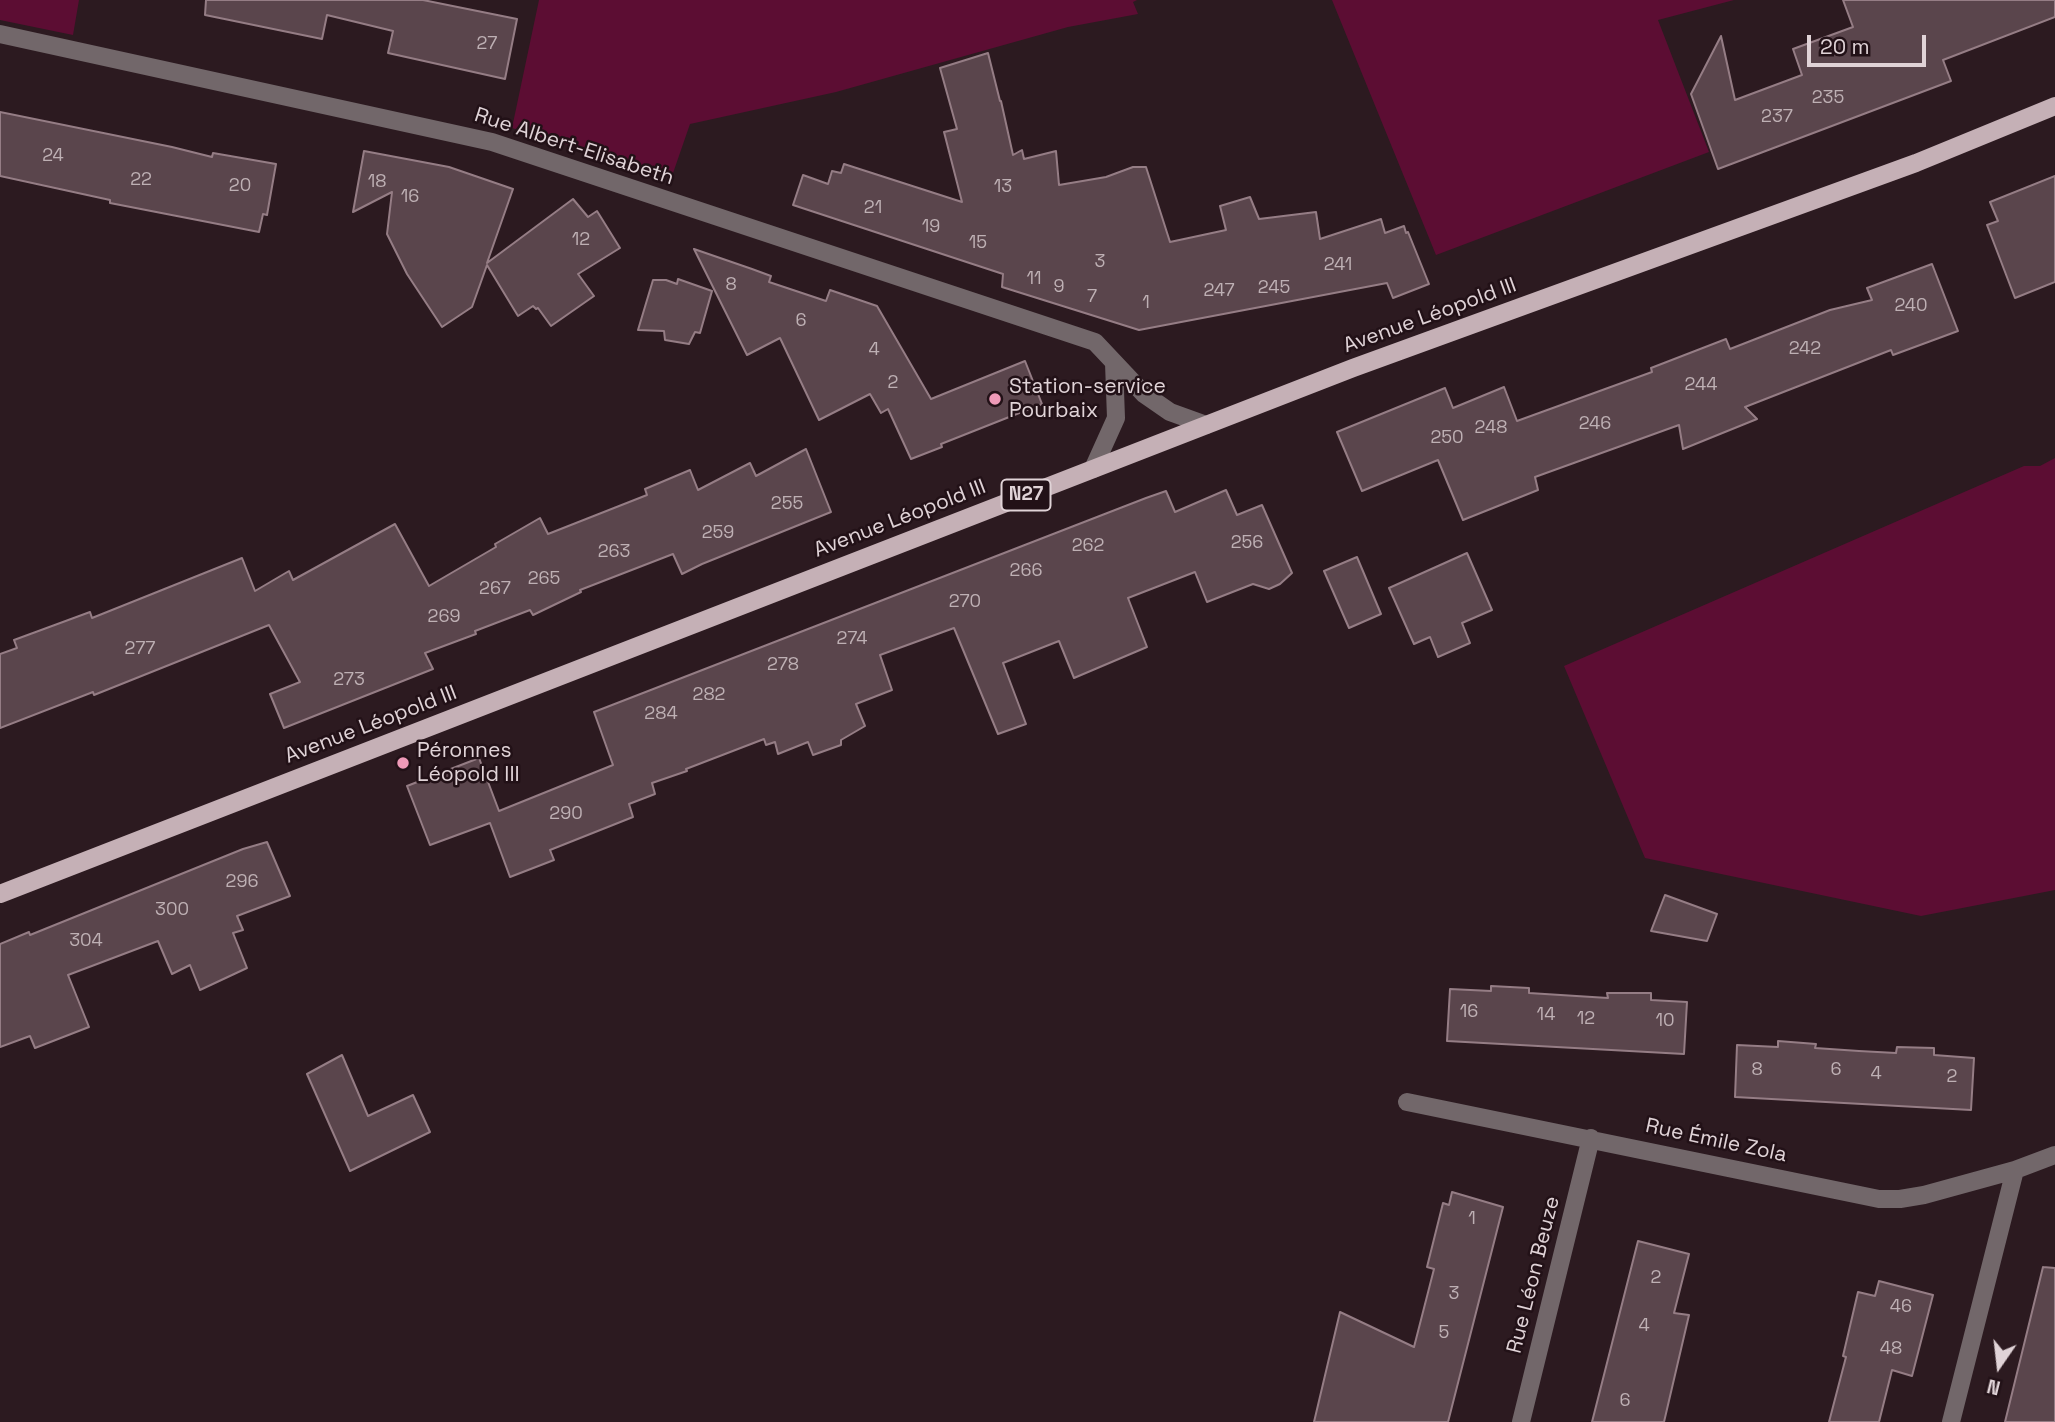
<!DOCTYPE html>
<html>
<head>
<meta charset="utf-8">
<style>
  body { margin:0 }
  #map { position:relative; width:2055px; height:1422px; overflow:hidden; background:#2c1a20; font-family:"Space Grotesk",sans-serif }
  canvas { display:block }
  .north { position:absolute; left:1964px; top:1331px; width:70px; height:70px; -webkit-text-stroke:5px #221117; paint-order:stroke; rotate:194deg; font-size:19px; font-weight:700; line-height:28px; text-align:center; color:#e0d3d7 }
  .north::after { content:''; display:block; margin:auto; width:24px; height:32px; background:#e0d3d7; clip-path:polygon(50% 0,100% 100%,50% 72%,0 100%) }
  .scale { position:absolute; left:1807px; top:35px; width:119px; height:32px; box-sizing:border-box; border:4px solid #e0d3d7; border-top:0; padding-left:9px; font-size:21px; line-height:24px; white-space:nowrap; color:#e0d3d7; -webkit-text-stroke:5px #221117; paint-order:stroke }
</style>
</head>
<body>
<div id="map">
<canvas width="2055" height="1422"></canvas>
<div class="north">N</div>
<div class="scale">20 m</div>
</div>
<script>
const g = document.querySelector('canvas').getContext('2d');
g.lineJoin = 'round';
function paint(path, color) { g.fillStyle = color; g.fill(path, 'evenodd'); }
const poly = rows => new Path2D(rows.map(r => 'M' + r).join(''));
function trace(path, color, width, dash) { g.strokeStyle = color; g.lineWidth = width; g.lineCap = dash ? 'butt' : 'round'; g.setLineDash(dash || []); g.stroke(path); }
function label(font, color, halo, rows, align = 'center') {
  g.font = font + ' "Space Grotesk",sans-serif'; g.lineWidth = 5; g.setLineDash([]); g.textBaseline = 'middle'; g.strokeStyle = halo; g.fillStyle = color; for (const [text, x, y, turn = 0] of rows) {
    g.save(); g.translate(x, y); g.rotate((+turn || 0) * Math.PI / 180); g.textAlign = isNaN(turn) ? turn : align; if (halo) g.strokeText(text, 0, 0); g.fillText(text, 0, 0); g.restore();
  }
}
const green = poly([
  [0,0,79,0,73,35,0,20],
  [539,0,1137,0,1133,2,1138,14,1068,27,836,92,690,124,672,176,512,128],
  [1332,0,1734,0,1658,20,1709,152,1436,255],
  [2055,458,2055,890,1921,916,1645,858,1564,666,2024,466,2040,466]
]);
const building = poly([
  [206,0,423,0,517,19,505,79,388,53,393,31,327,15,322,39,205,15,206,0],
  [1843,0,2055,0,2055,17,1943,60,1951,81,1718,169,1691,94,1721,36,1735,100,1802,75,1793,49,1853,27,1843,0],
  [988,53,1000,101,1001,101,1013,155,1022,150,1024,159,1056,151,1059,185,1106,177,1133,167,1146,167,1170,242,1226,230,1220,206,1250,197,1259,219,1316,212,1320,239,1381,219,1385,233,1404,226,1406,233,1408,232,1429,284,1393,298,1387,283,1139,330,1002,287,1003,274,793,205,803,175,828,184,832,171,841,173,844,164,962,202,944,132,957,129,940,68,988,53],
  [0,112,172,147,212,157,213,153,276,164,267,215,263,214,259,232,110,203,110,200,0,176,0,112],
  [364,151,449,167,513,189,487,263,573,199,588,217,597,211,620,248,578,274,594,296,551,326,538,308,536,309,533,306,518,316,487,265,472,307,442,327,407,274,387,234,392,192,353,212,364,151],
  [2055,176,2055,282,2015,298,1987,225,1998,221,1990,202,2055,176],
  [694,249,752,269,771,276,769,282,826,301,830,290,877,306,931,399,1025,361,1042,404,941,444,942,447,911,459,888,409,881,413,870,394,819,420,780,338,747,355,694,249],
  [1932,264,1958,331,1893,355,1891,350,1745,407,1757,419,1683,449,1679,425,1535,477,1538,490,1463,520,1438,460,1362,491,1337,432,1445,388,1453,408,1504,387,1517,421,1652,372,1651,368,1726,339,1730,349,1830,310,1872,300,1867,288,1932,264],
  [678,279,712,291,700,333,695,332,689,344,665,340,664,331,638,330,653,280,666,280,677,284,678,279],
  [806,449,831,512,702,564,682,574,673,554,580,590,581,592,533,615,530,610,475,631,476,634,425,653,433,669,284,728,270,694,300,682,269,625,94,695,93,692,0,728,0,654,17,648,14,640,90,612,92,618,242,558,255,591,289,571,293,580,395,524,429,586,496,547,495,544,540,518,548,534,647,495,645,489,690,470,698,490,750,463,756,476,806,449],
  [1226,490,1237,515,1262,505,1292,573,1280,584,1269,589,1253,584,1207,602,1195,572,1128,598,1147,647,1074,678,1059,641,1003,663,1026,724,998,734,954,628,880,655,892,690,856,704,865,726,841,740,841,745,813,755,808,742,778,754,775,742,766,745,764,739,686,769,687,771,652,783,655,794,629,804,633,817,550,850,554,860,510,877,490,823,430,845,407,786,479,758,499,811,613,765,594,712,1146,498,1166,491,1175,512,1226,490],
  [1467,553,1492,610,1462,623,1470,643,1438,657,1430,637,1414,644,1389,588,1467,553],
  [1357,557,1381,614,1349,628,1324,571,1357,557],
  [267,842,290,896,237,916,243,930,233,933,247,968,200,990,190,965,172,974,158,941,68,975,89,1027,35,1048,30,1036,0,1047,0,944,29,932,30,935,243,849,267,842],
  [1665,895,1717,914,1707,941,1651,931,1665,895],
  [1491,986,1529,988,1529,993,1608,998,1607,993,1651,993,1651,1000,1687,1002,1684,1054,1447,1041,1450,989,1491,991,1491,986],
  [1778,1041,1816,1044,1815,1048,1859,1051,1896,1053,1897,1047,1934,1048,1934,1055,1974,1058,1971,1110,1735,1097,1737,1045,1778,1047,1778,1041],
  [342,1055,368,1116,413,1095,430,1132,350,1171,307,1074,342,1055],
  [1452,1192,1503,1207,1448,1422,1314,1422,1340,1312,1414,1347,1434,1269,1427,1267,1443,1203,1449,1205,1452,1192],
  [1638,1241,1689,1254,1674,1313,1689,1315,1664,1422,1592,1422,1638,1241],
  [2043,1267,2055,1268,2055,1422,2005,1422,2043,1267],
  [1879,1281,1933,1295,1912,1376,1892,1370,1879,1422,1829,1422,1846,1357,1843,1356,1858,1292,1875,1296,1879,1281]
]);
const minor = poly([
  [0,34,492,142,1095,342,1144,394,1170,412,1206,425],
  [1093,469,1116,418,1114,363],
  [1407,1102,1879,1199,1900,1199,1924,1195,2015,1170,2055,1155],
  [1521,1422,1591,1138],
  [1951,1422,2015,1170]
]);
const major = poly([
  [0,894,1353,368,1916,163,2055,106]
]);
const markers = [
  [995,399,7,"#ef9ab8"],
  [403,763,7,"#ef9ab8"]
];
const numberNames = [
  ["27",487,44],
  ["235",1828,98],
  ["237",1777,117],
  ["24",53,156],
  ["22",141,180],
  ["18",377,182],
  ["20",240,186],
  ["13",1003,187],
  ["16",410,197],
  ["21",873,208],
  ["19",931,227],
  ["12",581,240],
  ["15",978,243],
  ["3",1100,262],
  ["241",1338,265],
  ["11",1034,279],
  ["8",731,285],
  ["9",1059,287],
  ["245",1274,288],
  ["247",1219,291],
  ["7",1092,297],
  ["1",1146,303],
  ["240",1911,306],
  ["6",801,321],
  ["242",1805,349],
  ["4",874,350],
  ["2",893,383],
  ["244",1701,385],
  ["246",1595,424],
  ["248",1491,428],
  ["250",1447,438],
  ["255",787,504],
  ["259",718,533],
  ["256",1247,543],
  ["262",1088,546],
  ["263",614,552],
  ["266",1026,571],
  ["265",544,579],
  ["267",495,589],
  ["270",965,602],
  ["269",444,617],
  ["274",852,639],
  ["277",140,649],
  ["278",783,665],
  ["273",349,680],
  ["282",709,695],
  ["284",661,714],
  ["290",566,814],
  ["296",242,882],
  ["300",172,910],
  ["304",86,941],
  ["16",1469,1012],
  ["14",1546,1015],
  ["12",1586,1019],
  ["10",1665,1021],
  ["8",1757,1070],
  ["6",1836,1070],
  ["4",1876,1074],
  ["2",1952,1077],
  ["1",1472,1219],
  ["2",1656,1278],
  ["3",1454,1294],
  ["46",1901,1307],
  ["4",1644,1326],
  ["5",1444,1333],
  ["48",1891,1349],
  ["6",1625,1401]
];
const shields = [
  [1026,495,49]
];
const shieldNames = [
  ["N27",1026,495]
];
const streetNames = [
  ["Rue Albert-Elisabeth",574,147,18],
  ["Avenue Léopold III",1430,316,-20],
  ["Avenue Léopold III",900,519,-21],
  ["Avenue Léopold III",371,725,-21],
  ["Rue Émile Zola",1716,1141,12],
  ["Rue Léon Beuze",1534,1275,-76]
];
const poiNames = [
  ["Station-service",1009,387],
  ["Pourbaix",1009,411],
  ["Péronnes",417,751],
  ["Léopold III",417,775]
];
paint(green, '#5c0d33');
paint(building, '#5a454c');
trace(building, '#957d85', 2);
trace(minor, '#72676a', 18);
trace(major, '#c5b0b6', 18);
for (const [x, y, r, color] of markers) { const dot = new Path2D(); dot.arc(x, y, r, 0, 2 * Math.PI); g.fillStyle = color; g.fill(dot); trace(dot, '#221117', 2.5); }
label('18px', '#beb0b4', null, numberNames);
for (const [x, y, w] of shields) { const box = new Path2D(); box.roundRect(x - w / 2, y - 15.5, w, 31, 5); g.fillStyle = '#221117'; g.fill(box); trace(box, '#e0d3d7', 2); }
label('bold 19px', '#e0d3d7', null, shieldNames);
label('21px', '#e0d3d7', '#221117', streetNames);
label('21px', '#e0d3d7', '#221117', poiNames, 'left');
</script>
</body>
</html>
